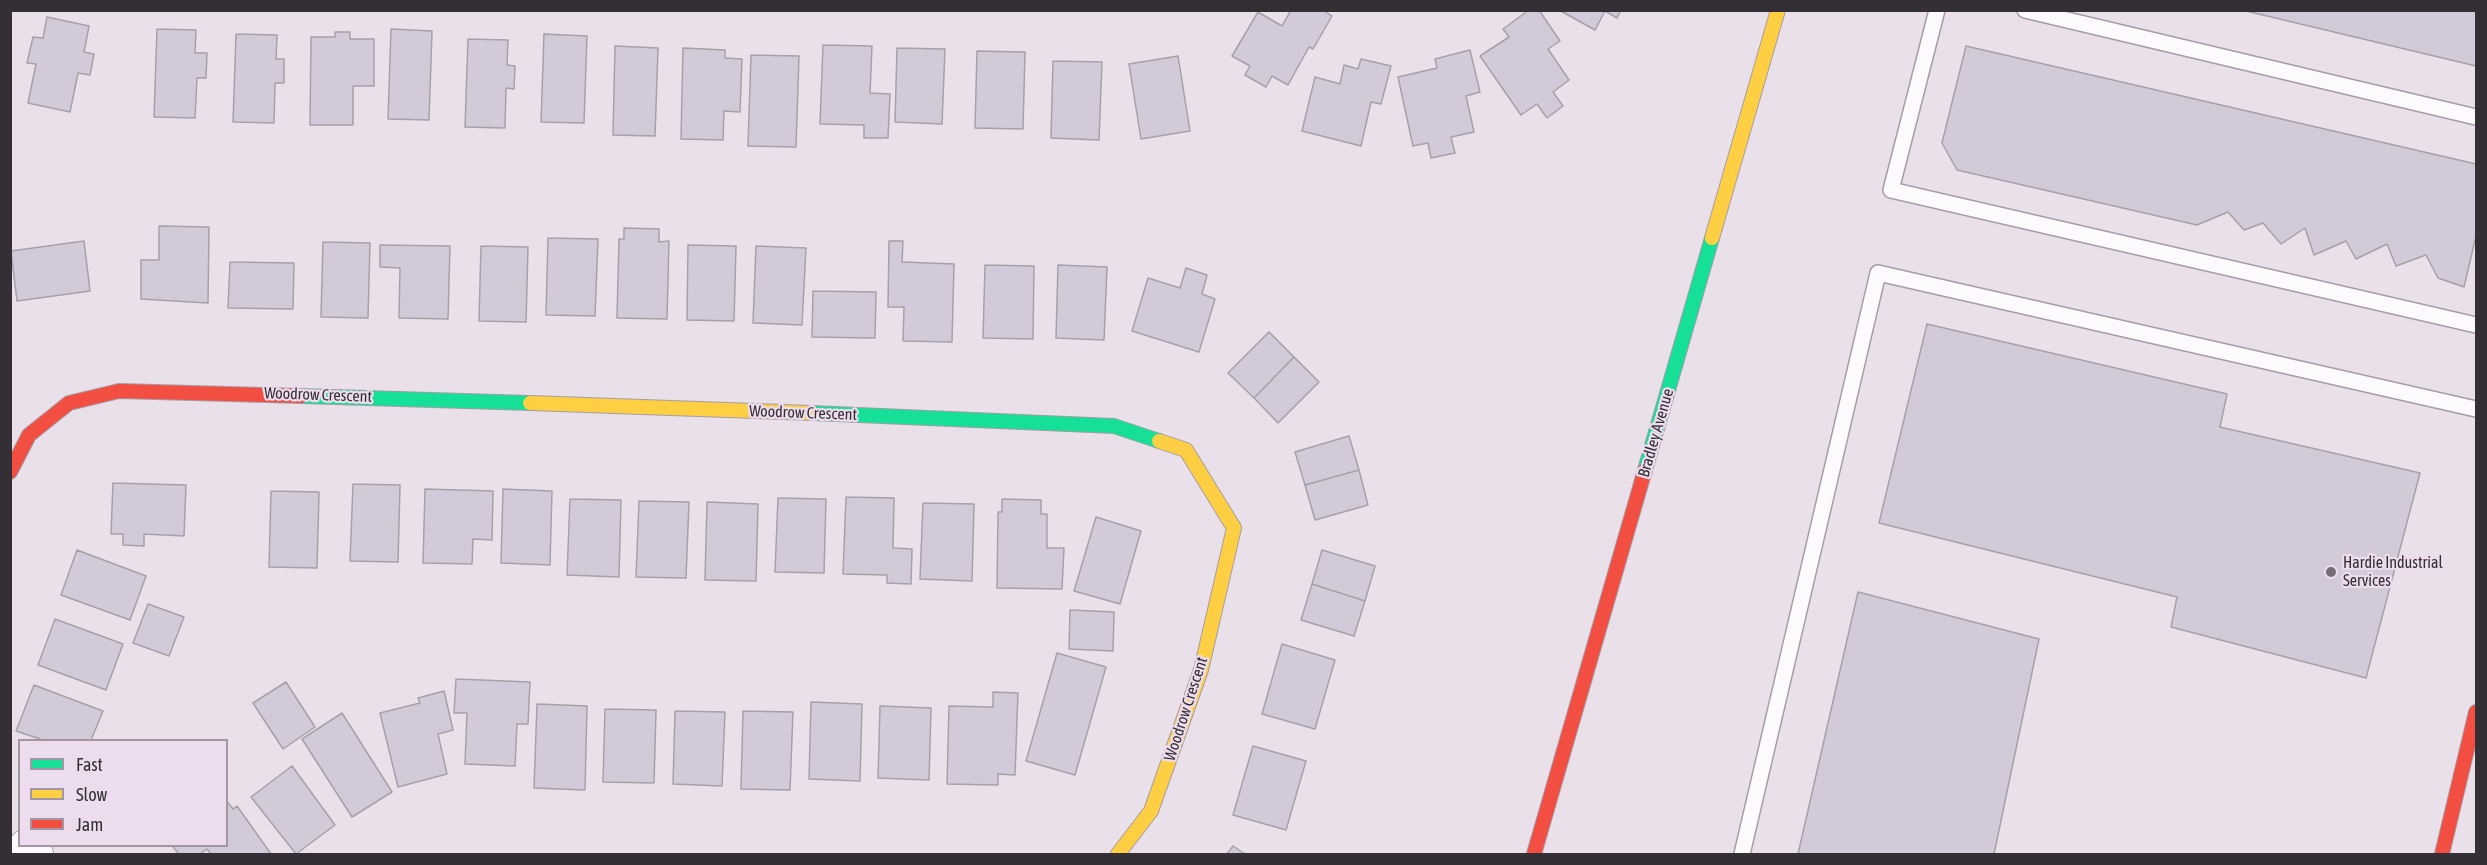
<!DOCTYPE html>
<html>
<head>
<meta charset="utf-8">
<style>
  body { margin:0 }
  #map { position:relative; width:2487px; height:865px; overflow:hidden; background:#eae0ea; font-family:"Asap Condensed",sans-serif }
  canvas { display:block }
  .frame { position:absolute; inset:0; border:12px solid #342e35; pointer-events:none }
  .legend { position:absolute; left:18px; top:739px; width:210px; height:108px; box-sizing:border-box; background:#eddcee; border:2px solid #a396a4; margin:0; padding:8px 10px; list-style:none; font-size:18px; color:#342e35 }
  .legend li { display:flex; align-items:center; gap:12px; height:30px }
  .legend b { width:30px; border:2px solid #a396a4 }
</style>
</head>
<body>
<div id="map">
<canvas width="2487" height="865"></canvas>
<div class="frame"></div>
<ul class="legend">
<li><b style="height:8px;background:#16e098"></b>Fast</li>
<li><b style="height:8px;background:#ffcf43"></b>Slow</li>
<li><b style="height:8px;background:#f24e42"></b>Jam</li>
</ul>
</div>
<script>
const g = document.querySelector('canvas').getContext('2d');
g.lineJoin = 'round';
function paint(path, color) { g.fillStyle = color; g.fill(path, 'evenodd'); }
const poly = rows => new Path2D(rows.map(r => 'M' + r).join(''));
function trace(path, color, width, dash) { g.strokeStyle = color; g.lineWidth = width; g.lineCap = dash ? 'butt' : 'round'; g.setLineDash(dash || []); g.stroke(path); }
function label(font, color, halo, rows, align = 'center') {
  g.font = font + ' "Asap Condensed",sans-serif'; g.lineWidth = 4.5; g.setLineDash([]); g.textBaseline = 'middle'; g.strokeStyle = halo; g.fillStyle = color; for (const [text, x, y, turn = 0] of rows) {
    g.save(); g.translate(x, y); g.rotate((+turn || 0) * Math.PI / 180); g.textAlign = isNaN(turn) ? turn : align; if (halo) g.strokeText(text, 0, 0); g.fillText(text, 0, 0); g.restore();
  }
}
const building = poly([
  [1291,10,1323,10,1332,16,1313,49,1309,47,1288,85,1272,76,1266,87,1245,75,1250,66,1232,56,1258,12,1282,26,1291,10],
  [1529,10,1539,10,1560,41,1548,49,1569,80,1553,92,1563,106,1547,118,1537,104,1521,115,1480,56,1509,37,1503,29,1529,10],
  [1559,10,1621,10,1617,18,1605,11,1595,30,1559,10],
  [2242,10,2476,10,2476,66,2242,10],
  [47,17,89,26,84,52,94,54,90,75,78,73,70,112,28,103,36,64,27,63,33,37,43,38,47,17],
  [157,29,196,30,195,53,207,53,206,78,197,78,195,118,154,117,157,29],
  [391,29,432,31,429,120,388,119,391,29],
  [335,32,350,32,350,39,374,39,374,86,353,86,353,125,310,125,311,37,335,37,335,32],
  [236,34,277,35,276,59,284,59,284,83,275,83,274,123,233,122,236,34],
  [544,34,587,36,584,123,541,122,544,34],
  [468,39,508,40,507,65,515,66,514,89,506,88,505,128,465,127,468,39],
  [823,45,872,46,870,93,890,94,888,138,864,138,864,125,820,124,823,45],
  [615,46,658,48,655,136,613,135,615,46],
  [1966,46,2476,164,2476,236,2464,287,2438,278,2426,255,2396,266,2387,244,2356,259,2346,241,2314,255,2305,228,2281,244,2263,223,2244,230,2228,212,2197,225,1957,170,1942,143,1966,46],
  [683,48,725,50,725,58,742,59,740,112,724,111,723,140,681,139,683,48],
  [897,48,945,49,942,124,895,122,897,48],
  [1470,50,1480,92,1466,96,1474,132,1451,137,1455,153,1431,158,1428,143,1413,146,1398,77,1437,68,1435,59,1470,50],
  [977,51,1025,52,1023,129,975,128,977,51],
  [751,55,799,56,796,147,748,146,751,55],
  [1178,56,1190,131,1141,139,1129,64,1178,56],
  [1361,59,1391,66,1381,104,1371,102,1361,146,1302,131,1315,77,1340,84,1344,65,1358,69,1361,59],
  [1053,61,1102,62,1099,140,1051,138,1053,61],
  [159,226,209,227,208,303,141,299,141,260,159,260,159,226],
  [624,228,659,229,659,242,669,241,667,319,617,318,619,239,624,239,624,228],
  [548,238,598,239,595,316,546,315,548,238],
  [84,241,90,291,17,301,11,251,84,241],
  [889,241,903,241,902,262,954,264,952,342,903,341,904,307,888,307,889,241],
  [323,242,370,243,368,318,321,317,323,242],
  [380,245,450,246,448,319,399,318,400,268,380,267,380,245],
  [688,245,736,246,734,321,687,320,688,245],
  [481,246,528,247,526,322,479,321,481,246],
  [756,246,806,248,802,325,753,323,756,246],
  [230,262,294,263,293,309,228,308,230,262],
  [985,265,1034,266,1033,339,983,338,985,265],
  [1058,265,1107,267,1104,340,1056,338,1058,265],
  [1186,268,1207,275,1202,294,1215,299,1199,352,1132,331,1148,278,1180,288,1186,268],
  [813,291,876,292,875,338,812,337,813,291],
  [1927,324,2227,394,2220,427,2420,473,2366,678,2171,627,2177,597,1879,523,1927,324],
  [1269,332,1294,357,1254,398,1228,373,1269,332],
  [1294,357,1319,382,1278,423,1254,398,1294,357],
  [1349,436,1359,470,1305,485,1295,452,1349,436],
  [1359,470,1368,505,1315,520,1305,485,1359,470],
  [113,483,186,485,184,536,144,534,144,546,123,545,123,534,111,534,113,483],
  [353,484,400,485,398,562,350,561,353,484],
  [425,489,493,491,492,540,473,539,472,564,423,563,425,489],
  [503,489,552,491,550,565,501,563,503,489],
  [271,491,319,492,317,568,269,567,271,491],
  [846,497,894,498,893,548,912,549,911,584,887,583,887,575,843,574,846,497],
  [778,498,826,499,824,573,775,572,778,498],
  [570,499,621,500,619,577,567,575,570,499],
  [1002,499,1041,500,1041,514,1047,514,1047,548,1064,548,1062,589,997,588,998,512,1002,512,1002,499],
  [639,501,689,502,686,578,636,577,639,501],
  [707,502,758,504,756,581,705,580,707,502],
  [923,503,974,504,972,581,920,579,923,503],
  [1096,517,1141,531,1120,604,1074,591,1096,517],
  [77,550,146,576,130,620,61,595,77,550],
  [1322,550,1375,566,1365,601,1312,584,1322,550],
  [1312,584,1365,601,1354,636,1301,620,1312,584],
  [1858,592,2039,639,1994,854,1798,854,1858,592],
  [148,604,184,617,169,656,133,643,148,604],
  [1070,610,1114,612,1113,651,1069,649,1070,610],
  [55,619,123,644,106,690,38,665,55,619],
  [1282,644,1335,660,1315,729,1262,714,1282,644],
  [1057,653,1106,667,1075,775,1026,761,1057,653],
  [456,679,530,682,528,724,517,724,515,766,465,764,467,713,454,713,456,679],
  [286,682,315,727,283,749,253,703,286,682],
  [34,685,103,711,91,740,43,740,16,731,34,685],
  [444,691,453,730,438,734,447,774,398,787,380,713,420,703,418,698,444,691],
  [993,692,1018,693,1015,775,998,774,998,785,947,784,949,706,993,707,993,692],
  [811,702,862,704,860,781,809,779,811,702],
  [537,704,587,706,585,790,534,788,537,704],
  [880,706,931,708,929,780,878,778,880,706],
  [605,709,656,710,654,783,603,782,605,709],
  [675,711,725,712,722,786,673,784,675,711],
  [743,711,793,712,790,790,741,789,743,711],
  [342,713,392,792,352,817,302,739,342,713],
  [1253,746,1306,761,1286,830,1233,815,1253,746],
  [292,766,335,825,296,854,251,797,292,766],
  [226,800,233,809,237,806,271,854,211,854,207,849,200,854,179,854,172,846,226,846,226,800],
  [1233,846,1245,854,1227,854,1233,846]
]);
const lane = poly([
  [1937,10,1891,190,2476,325],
  [2025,10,2476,117],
  [1742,854,1878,273,2476,409]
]);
const street = poly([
  [25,846,37,854]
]);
const fast = poly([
  [301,396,530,403],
  [812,413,1114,426,1159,441],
  [1645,470,1712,238]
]);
const slow = poly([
  [1712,238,1778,10],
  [530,403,812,413],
  [1118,854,1151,811,1201,670,1234,528,1186,450,1159,441]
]);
const jam = poly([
  [10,472,29,435,69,403,119,391,301,396],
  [1534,854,1645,470],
  [2442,854,2476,712]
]);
const markers = [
  [2331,572,6,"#746c74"]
];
const streetNames = [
  ["Woodrow Crescent",318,395,2],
  ["Woodrow Crescent",803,413,2],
  ["Bradley Avenue",1656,433,-74],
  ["Woodrow Crescent",1186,709,-72]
];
const poiNames = [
  ["Hardie Industrial",2343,563],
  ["Services",2343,581]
];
paint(building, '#d2cad8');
trace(building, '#a6a0a8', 1.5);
trace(lane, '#a59da5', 18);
trace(street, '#a59da5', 34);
trace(fast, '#a59da5', 16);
trace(slow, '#a59da5', 16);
trace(jam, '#a59da5', 16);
trace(lane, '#fcfafc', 15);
trace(street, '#fcfafc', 32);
trace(fast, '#16e098', 14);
trace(slow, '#ffcf43', 14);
trace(jam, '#f24e42', 14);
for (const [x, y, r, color] of markers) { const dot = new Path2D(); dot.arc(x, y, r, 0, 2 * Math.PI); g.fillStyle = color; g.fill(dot); trace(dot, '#eddcee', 2); }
label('16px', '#342e35', '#eddcee', streetNames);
label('16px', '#342e35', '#eddcee', poiNames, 'left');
</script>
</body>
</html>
